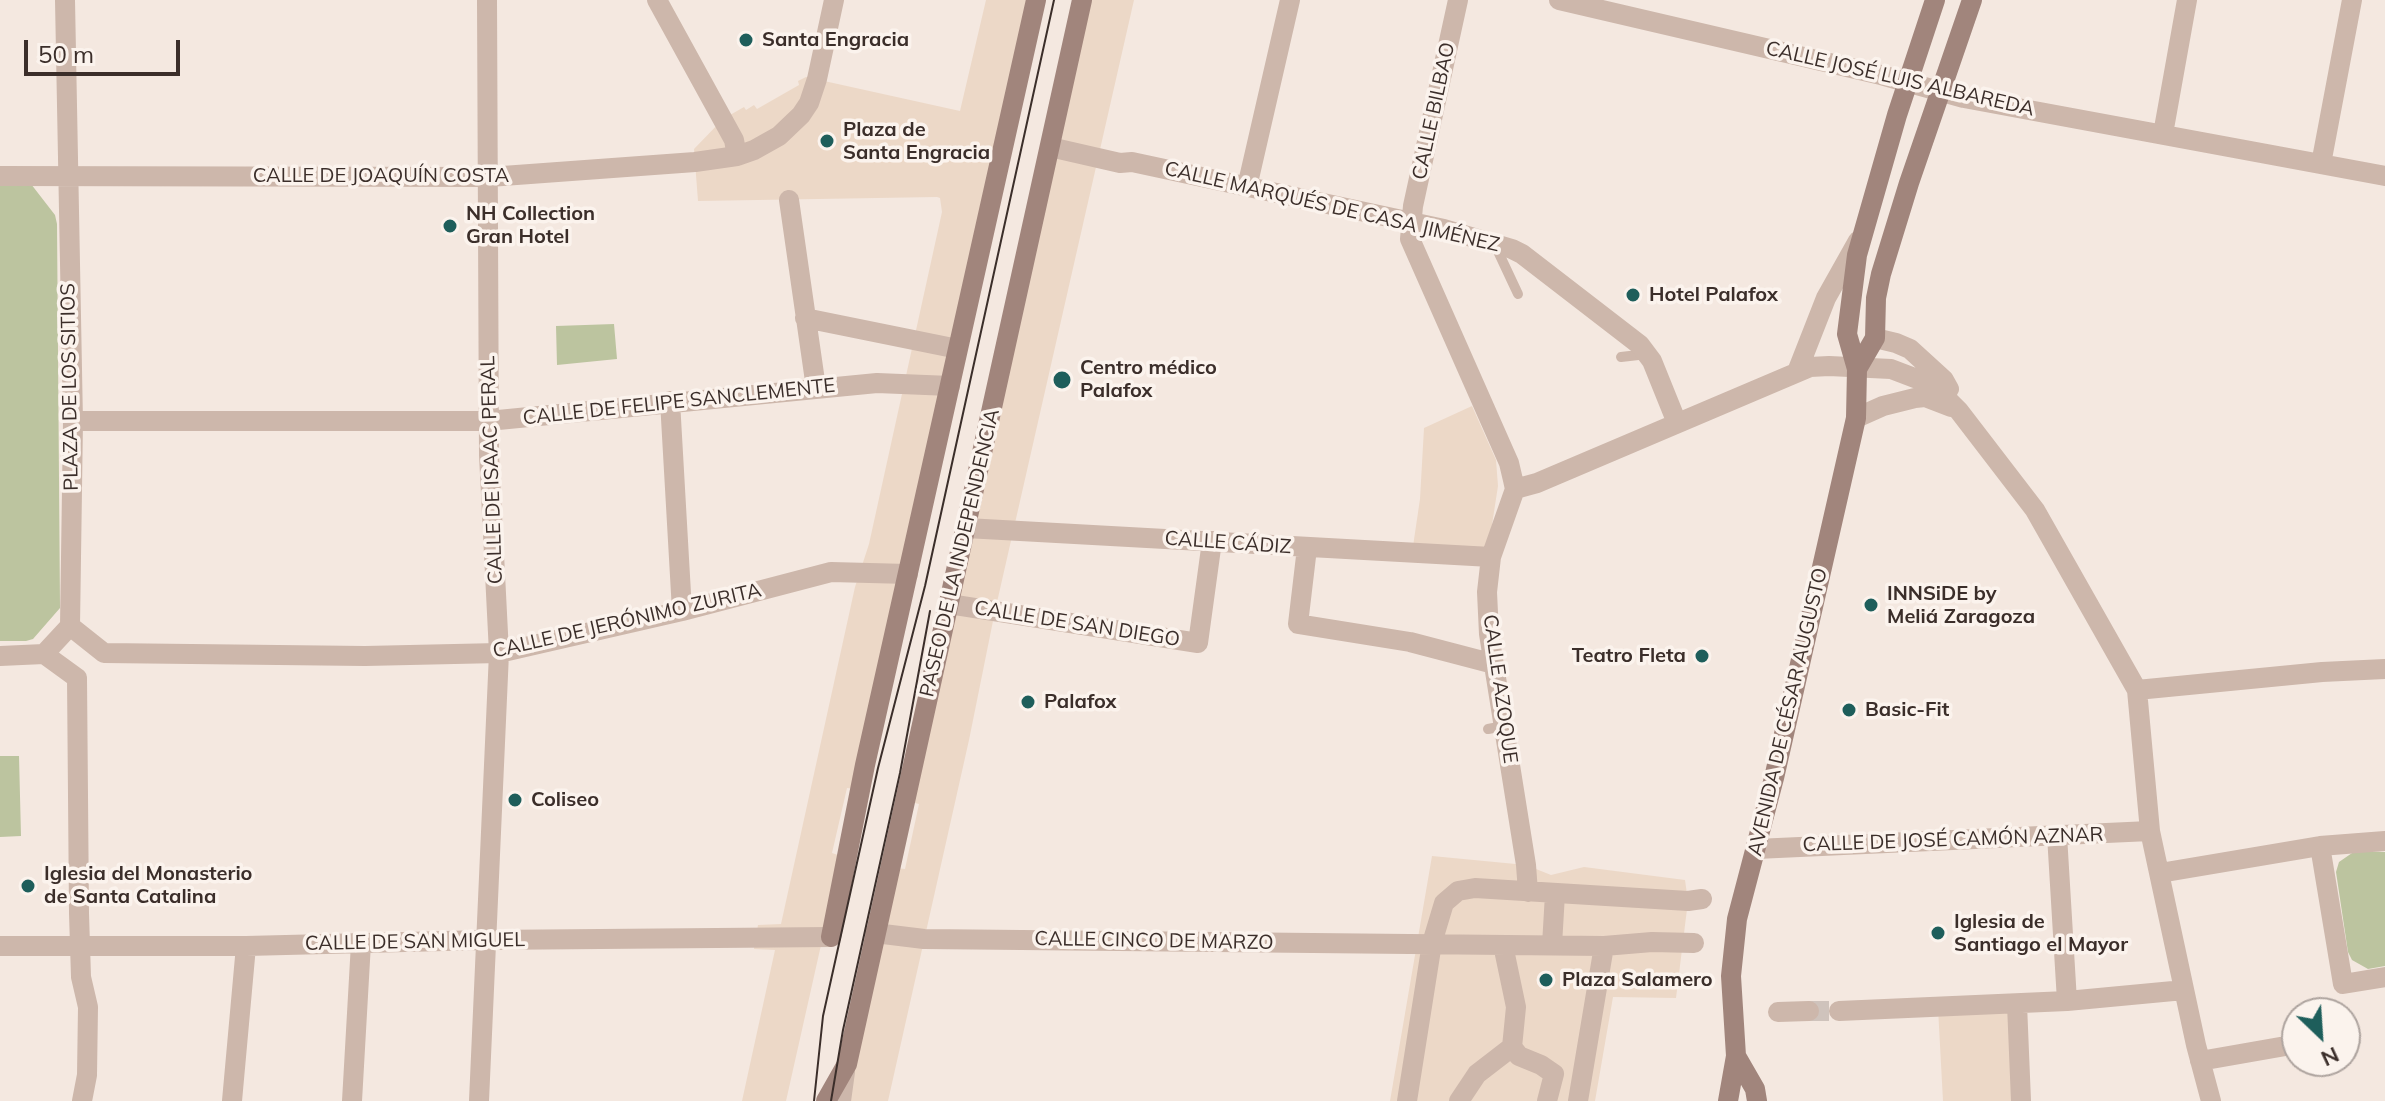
<!DOCTYPE html>
<html>
<head>
<meta charset="utf-8">
<style>
  body { margin:0 }
  #map { position:relative; width:2385px; height:1101px; overflow:hidden; background:#f4e8e0; font-family:Mulish,sans-serif }
  canvas { display:block }
  .north { position:absolute; left:2281px; top:997px; width:80px; height:80px; box-sizing:border-box; background:#fbf3ed; border:2px solid #aea49f; border-radius:50%; rotate:155deg; font-size:22px; font-weight:700; line-height:32px; text-align:center; color:#3b2e2a }
  .north::after { content:''; display:block; margin:auto; width:28px; height:36px; background:#1e5e5b; clip-path:polygon(50% 0,100% 100%,50% 72%,0 100%) }
  .scale { position:absolute; left:24px; top:40px; width:156px; height:36px; box-sizing:border-box; border:4px solid #3b2e2a; border-top:0; padding-left:10px; font-size:24px; line-height:28px; white-space:nowrap; color:#3b2e2a; -webkit-text-stroke:6px #fbf3ed; paint-order:stroke }
</style>
</head>
<body>
<div id="map">
<canvas width="2385" height="1101"></canvas>
<div class="north">N</div>
<div class="scale">50 m</div>
</div>
<script>
const g = document.querySelector('canvas').getContext('2d');
g.lineJoin = 'round';
function paint(path, color) { g.fillStyle = color; g.fill(path, 'evenodd'); }
const poly = rows => new Path2D(rows.map(r => 'M' + r).join(''));
function trace(path, color, width, dash) { g.strokeStyle = color; g.lineWidth = width; g.lineCap = dash ? 'butt' : 'round'; g.setLineDash(dash || []); g.stroke(path); }
function label(font, color, halo, rows, align = 'center') {
  g.font = font + ' Mulish,sans-serif'; g.lineWidth = 7; g.setLineDash([]); g.textBaseline = 'middle'; g.strokeStyle = halo; g.fillStyle = color; for (const [text, x, y, turn = 0] of rows) {
    g.save(); g.translate(x, y); g.rotate((+turn || 0) * Math.PI / 180); g.textAlign = isNaN(turn) ? turn : align; if (halo) g.strokeText(text, 0, 0); g.fillText(text, 0, 0); g.restore();
  }
}
const green = poly([
  [0,182,31,184,55,215,57,224,60,608,33,639,26,641,0,641],
  [614,324,617,359,557,365,556,326],
  [0,756,19,756,21,836,0,837],
  [2355,851,2385,852,2385,966,2368,969,2352,960,2348,952,2336,872,2339,862]
]);
const plaza = poly([
  [986,0,1031,0,855,789,847,788,832,853,841,856,786,1101,742,1101,775,950,754,949,758,925,781,924,855,587,869,544,942,212,940,198,937,197,698,201,694,149,723,119,744,107,746,110,754,105,757,109,799,85,798,81,806,77,960,111],
  [1089,0,1134,0,995,611,969,740,888,1101,832,1101,896,868,905,869,919,804,911,802],
  [1472,406,1496,460,1498,486,1487,557,1412,553,1420,499,1424,428],
  [1432,856,1526,865,1551,875,1584,867,1685,880,1688,901,1676,998,1613,997,1595,1101,1390,1101],
  [2017,1004,2021,1101,1943,1101,1938,1008]
]);
const streetTunnel = poly([
  [1809,1011,1839,1011]
]);
const lane = poly([
  [1495,245,1518,294],
  [1621,357,1647,354],
  [1488,729,1504,726]
]);
const street = poly([
  [657,0,734,140,737,156],
  [1458,0,1413,206,1410,239,1509,463,1513,480,1515,489,1491,557,1487,592,1489,634,1526,865,1528,892],
  [1559,0,1881,75,1964,98,2385,176],
  [2163,134,2187,0],
  [1050,147,1120,163,1132,162,1444,229,1512,249,1522,254,1640,345,1652,361,1677,423],
  [2321,164,2352,0],
  [0,176,489,177,695,162,737,156,754,150,779,136,801,115,809,103,817,79,834,0],
  [1247,187,1290,0],
  [789,200,816,388],
  [805,318,953,348],
  [1875,338,1896,343,1910,349,1944,380,1949,389],
  [1797,372,1826,298,1858,241],
  [670,401,682,611],
  [1856,418,1883,406,1915,398,1925,397,1951,407],
  [73,421,488,421,877,383,950,386],
  [1515,489,1537,483,1810,367,1829,366,1891,369,1933,385,1959,411,2035,510,2137,690,2150,831,2196,1045,2211,1101],
  [966,528,1491,557],
  [1307,548,1298,624,1410,642,1494,664],
  [949,604,1198,643,1212,541],
  [70,626,104,653,365,656,499,653,682,611,831,572,908,574],
  [44,654,77,678],
  [0,656,44,654,70,626,73,421,65,0],
  [77,678,79,913,81,977,88,1007,87,1075,82,1101],
  [2137,690,2322,672,2385,669],
  [2057,835,2067,1001],
  [2385,841,2320,846,2343,984,2385,977],
  [1756,849,2150,831],
  [2160,873,2320,846],
  [875,933,924,939,1604,946,1652,942,1694,943],
  [1503,945,1516,1007,1512,1047,1519,1056,1541,1065,1554,1074,1547,1101],
  [1552,945,1555,894],
  [0,946,246,946,485,940,831,937],
  [2017,1004,2021,1101],
  [1839,1011,2067,1001,2184,990],
  [1778,1012,1809,1011],
  [2200,1061,2297,1044],
  [232,1101,246,946],
  [352,1101,361,943],
  [479,1101,499,653,489,455,487,0],
  [841,1101,845,1072],
  [1407,1101,1432,943,1444,903,1458,891,1475,888,1688,901,1702,899],
  [1459,1101,1477,1074,1512,1047],
  [1578,1101,1604,946]
]);
const secondary = poly([
  [1857,369,1875,338,1876,298,1881,274,1909,183,1972,0],
  [831,937,865,765,1036,0],
  [1736,1056,1755,1089,1757,1101],
  [826,1101,847,1064,1082,0],
  [1728,1101,1736,1056,1731,976,1737,919,1774,778,1856,418,1857,369,1847,334,1857,255,1897,115,1935,0]
]);
const tram = poly([
  [814,1101,823,1016,878,768,925,586,1054,0],
  [831,1101,843,1030,900,773,930,611]
]);
const markers = [
  [746,40,8,"#1e5e5b"],
  [827,141,8,"#1e5e5b"],
  [450,226,8,"#1e5e5b"],
  [1633,295,8,"#1e5e5b"],
  [1062,380,10,"#1e5e5b"],
  [1871,605,8,"#1e5e5b"],
  [1702,656,8,"#1e5e5b"],
  [1028,702,8,"#1e5e5b"],
  [1849,710,8,"#1e5e5b"],
  [515,800,8,"#1e5e5b"],
  [28,886,8,"#1e5e5b"],
  [1938,933,8,"#1e5e5b"],
  [1546,980,8,"#1e5e5b"]
];
const poiNames = [
  ["Santa Engracia",762,40],
  ["Plaza de",843,130],
  ["Santa Engracia",843,153],
  ["NH Collection",466,214],
  ["Gran Hotel",466,237],
  ["Hotel Palafox",1649,295],
  ["Centro médico",1080,368],
  ["Palafox",1080,391],
  ["INNSiDE by",1887,594],
  ["Meliá Zaragoza",1887,617],
  ["Teatro Fleta",1686,656,"right"],
  ["Palafox",1044,702],
  ["Basic-Fit",1865,710],
  ["Coliseo",531,800],
  ["Iglesia del Monasterio",44,874],
  ["de Santa Catalina",44,897],
  ["Iglesia de",1954,922],
  ["Santiago el Mayor",1954,945],
  ["Plaza Salamero",1562,980]
];
const streetNames = [
  ["CALLE JOSÉ LUIS ALBAREDA",1900,79,13],
  ["CALLE BILBAO",1434,111,-78],
  ["CALLE DE JOAQUÍN COSTA",381,176],
  ["CALLE MARQUÉS DE CASA JIMÉNEZ",1332,207,13],
  ["PLAZA DE LOS SITIOS",70,387,-91],
  ["CALLE DE FELIPE SANCLEMENTE",679,402,-6],
  ["CALLE DE ISAAC PERAL",492,470,-92],
  ["CALLE CÁDIZ",1228,543,4],
  ["PASEO DE LA INDEPENDENCIA",960,553,-77],
  ["CALLE DE JERÓNIMO ZURITA",627,621,-13],
  ["CALLE DE SAN DIEGO",1077,624,9],
  ["CALLE AZOQUE",1500,689,82],
  ["AVENIDA DE CÉSAR AUGUSTO",1788,712,-77],
  ["CALLE DE JOSÉ CAMÓN AZNAR",1953,840,-2],
  ["CALLE CINCO DE MARZO",1154,941,1],
  ["CALLE DE SAN MIGUEL",415,942,-1]
];
paint(green, '#bcc49f');
paint(plaza, '#ecd8c7');
trace(streetTunnel, '#cfc3bc', 20, [20, 10]);
trace(lane, '#cdb7ab', 10);
trace(street, '#cdb7ab', 20);
trace(secondary, '#a1857c', 20);
trace(tram, '#3b2e2a', 2);
for (const [x, y, r, color] of markers) { const dot = new Path2D(); dot.arc(x, y, r, 0, 2 * Math.PI); g.fillStyle = color; g.fill(dot); trace(dot, '#fbf3ed', 3); }
label('bold 20px', '#3b2e2a', '#fbf3ed', poiNames, 'left');
label('20px', '#3b2e2a', '#fbf3ed', streetNames);
</script>
</body>
</html>
